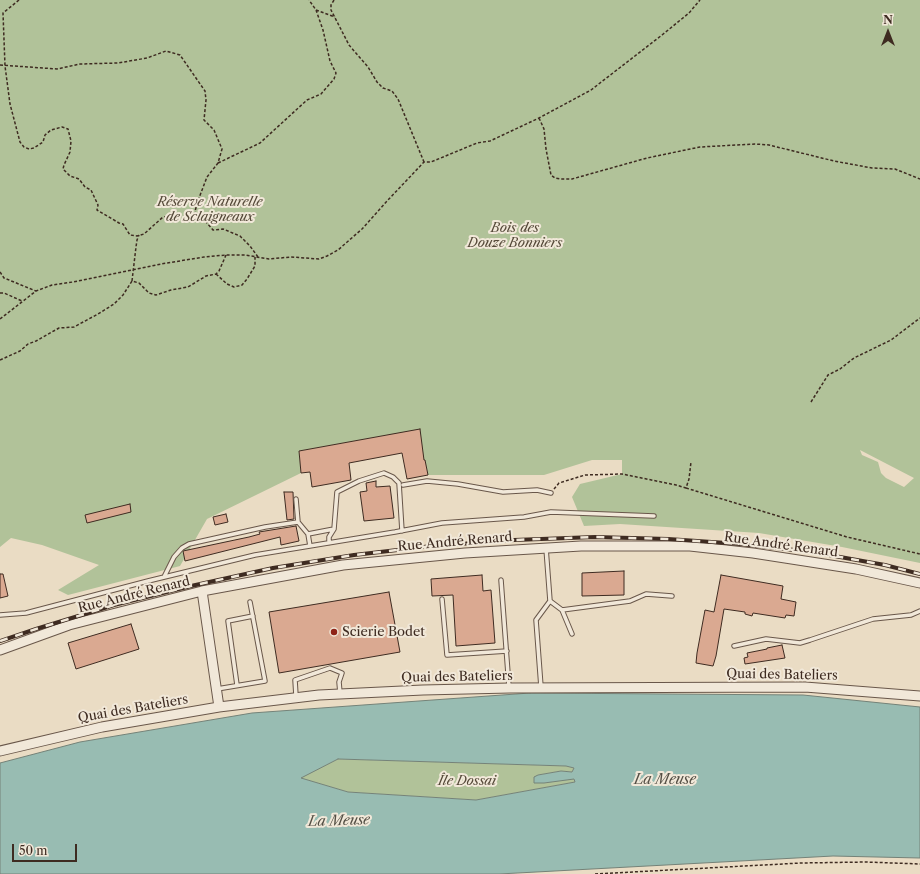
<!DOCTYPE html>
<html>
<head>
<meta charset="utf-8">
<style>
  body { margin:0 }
  #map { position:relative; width:920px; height:874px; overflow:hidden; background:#eadcc4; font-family:"Libre Caslon Text",serif }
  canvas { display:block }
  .north { position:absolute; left:868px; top:12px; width:40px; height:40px; -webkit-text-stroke:3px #f1e8d9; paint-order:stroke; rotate:0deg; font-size:11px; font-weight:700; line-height:16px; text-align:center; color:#3e2b21 }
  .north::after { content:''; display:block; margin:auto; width:14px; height:18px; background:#3e2b21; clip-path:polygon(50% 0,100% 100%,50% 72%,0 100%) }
  .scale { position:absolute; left:12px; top:844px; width:65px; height:18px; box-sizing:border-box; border:2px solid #3e2b21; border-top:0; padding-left:5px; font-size:12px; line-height:14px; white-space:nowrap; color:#3e2b21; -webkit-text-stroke:3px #f1e8d9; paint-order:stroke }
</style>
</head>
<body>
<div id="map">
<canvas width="920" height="874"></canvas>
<div class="north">N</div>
<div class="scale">50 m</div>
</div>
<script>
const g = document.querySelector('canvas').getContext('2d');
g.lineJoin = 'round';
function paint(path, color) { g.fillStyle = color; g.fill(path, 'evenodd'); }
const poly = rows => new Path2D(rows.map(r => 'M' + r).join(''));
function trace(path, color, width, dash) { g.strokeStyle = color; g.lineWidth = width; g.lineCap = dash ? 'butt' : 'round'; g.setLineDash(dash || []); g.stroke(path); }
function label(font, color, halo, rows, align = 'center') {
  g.font = font + ' "Libre Caslon Text",serif'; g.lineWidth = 4; g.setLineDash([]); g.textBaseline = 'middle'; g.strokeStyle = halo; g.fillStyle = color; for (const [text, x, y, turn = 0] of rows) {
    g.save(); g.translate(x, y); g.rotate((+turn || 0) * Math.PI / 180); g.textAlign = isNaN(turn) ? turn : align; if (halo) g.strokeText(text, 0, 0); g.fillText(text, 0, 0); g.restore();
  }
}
const green = poly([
  [0,0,920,0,920,563,842,547,759,533,620,524,584,526,572,497,580,484,622,474,622,460,592,460,544,475,428,475,387,435,299,451,301,473,207,519,180,566,68,595,58,590,99,565,42,545,11,538,0,547],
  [860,450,914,478,904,487,886,478,881,473,878,462,862,455],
  [338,759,566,766,574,768,572,772,561,771,538,775,534,782,544,783,574,778,575,782,476,800,348,792,300,778]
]);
const water = poly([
  [530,693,803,695,920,707,920,858,833,856,499,874,0,874,0,763,80,742,252,713,530,693],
  [338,759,566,766,574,768,572,772,561,771,538,775,534,777,534,783,544,783,574,779,575,782,476,800,348,792,301,778,338,759]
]);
const building = poly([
  [420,429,424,460,425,460,428,475,407,479,402,453,349,463,351,480,312,487,310,472,301,473,299,451,420,429],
  [376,481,376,487,390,486,394,518,364,521,360,492,367,491,366,483,376,481],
  [284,492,293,492,294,519,287,520,284,492],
  [130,504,131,512,87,523,85,515,130,504],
  [226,514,228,522,215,525,213,517,226,514],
  [296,526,299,541,281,545,280,537,185,561,183,551,249,537,260,534,259,532,296,526],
  [624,571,624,595,582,596,582,573,624,571],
  [0,574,3,574,8,596,0,598,0,574],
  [482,575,483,591,491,590,495,643,456,646,453,595,432,596,431,579,482,575],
  [721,575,783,586,781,599,796,602,794,616,786,615,785,618,753,613,752,616,745,614,745,612,724,609,716,656,713,666,696,663,697,653,705,610,714,612,721,575],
  [389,592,400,652,279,673,269,612,389,592],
  [131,624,139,649,76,669,68,643,131,624],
  [782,645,785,658,745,664,744,658,748,657,747,653,767,649,767,648,782,645]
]);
const path = poly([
  [19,0,3,13,5,66,10,104,20,142,24,147,29,149,34,148,43,142,45,135,51,130,62,127,68,129,71,141,70,152,64,165,63,169,70,176,79,179,85,187,91,190,98,205,97,210,119,223,123,224,130,235,137,236,144,234,163,217,179,215,197,218],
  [334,0,331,5,331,10,349,45,368,67,377,82,383,88,392,91,398,99,424,162],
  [316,10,335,17],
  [0,65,57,69,80,64,118,63,147,58,166,51,180,55,205,91,206,100,204,120,214,130,222,149,218,163,207,177,199,198,195,211,197,218,206,222,213,230,223,229,240,236,250,246,258,257],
  [539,118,544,129,546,149,551,175,555,178,561,179,572,179,647,158,700,147,755,144,769,145,834,161,872,168,895,169,920,179],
  [218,163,260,143,307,100,321,94,334,79,336,73,330,61,323,30,316,10,309,0],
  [0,272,4,278,36,291],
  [216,274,227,284,234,287,242,285,247,279,255,266,255,257],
  [132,281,136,247,137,240,139,235],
  [0,293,4,293,22,301],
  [0,319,36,291,52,285,73,282,161,264,204,257,226,255,245,255,269,259,291,257,319,259,327,256,338,250,362,229,388,200,424,162,431,162,477,143,490,141,539,118,591,90,662,35,689,13,700,0],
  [0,360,20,351,28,344,36,341,59,328,74,327,98,314,114,304,123,295,132,281,139,283,149,293,156,295,171,290,188,287,206,276,216,274,219,271,226,255],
  [811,402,828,375,840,369,854,358,891,340,920,318],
  [686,488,847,537,920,554],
  [554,489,559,483,585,475,622,474,676,485,686,488,689,479,691,462],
  [595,874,801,863,866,862,920,864]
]);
const service = poly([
  [403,485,427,481,458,484,503,492,537,490,551,493],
  [296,499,298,522],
  [308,534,310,546],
  [329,543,329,537,334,529,337,492,359,481,384,473,393,477,399,483,402,531],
  [164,577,174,557,182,548,189,544,265,527,298,522,308,534,334,529],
  [501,580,509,687],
  [442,599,447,655,507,651],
  [550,601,562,610,630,601,646,594,672,596],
  [562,610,572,634],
  [0,615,26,613,148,581,255,555,395,532,442,523,524,517,551,512,654,516],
  [734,646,766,639,800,643,810,640,873,619,911,615,920,611],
  [237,685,228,621,253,616],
  [541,687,536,620,550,601,546,548],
  [217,689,265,681,250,602],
  [296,696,295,680,330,668,342,673,339,682,340,693]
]);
const tertiary = poly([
  [202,591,219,707],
  [0,650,69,625,202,591,343,565,465,553,581,546,690,546,753,553,856,569,920,583],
  [0,751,102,727,219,707,319,695,423,690,510,688,805,687,920,696]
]);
const rail = poly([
  [0,641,36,629,114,605,191,586,273,568,354,555,432,546,514,540,595,537,668,539,741,544,812,552,885,565,920,574]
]);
const markers = [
  [334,632,4,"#8f2418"]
];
const parkNames = [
  ["Réserve Naturelle",210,202],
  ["de Sclaigneaux",210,217],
  ["Bois des",515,228],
  ["Douze Bonniers",515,243],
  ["Île Dossai",467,781]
];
const streetNames = [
  ["Rue André Renard",455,542,-5],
  ["Rue André Renard",781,545,8],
  ["Rue André Renard",134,595,-14],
  ["Quai des Bateliers",782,675,1],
  ["Quai des Bateliers",457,677,-1],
  ["Quai des Bateliers",133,709,-10]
];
const poiNames = [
  ["Scierie Bodet",342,632]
];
const waterNames = [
  ["La Meuse",665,780],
  ["La Meuse",339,821,-2]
];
paint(green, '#b1c299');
paint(water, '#98bcb2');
trace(water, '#748278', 1);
paint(building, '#daa991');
trace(building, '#3e2b21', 1);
trace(service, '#69574a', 5.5);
trace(tertiary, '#69574a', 11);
trace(path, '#3e2b21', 1.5, [3, 2]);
trace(service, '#f1e8d9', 3.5);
trace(tertiary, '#f1e8d9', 9);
trace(rail, '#3e2b21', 4);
trace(rail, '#f1e8d9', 2.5, [8]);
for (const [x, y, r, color] of markers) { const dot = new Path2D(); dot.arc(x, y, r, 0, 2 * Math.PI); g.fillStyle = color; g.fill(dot); trace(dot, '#f1e8d9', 1.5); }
label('italic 13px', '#554939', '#f1e8d9', parkNames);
label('13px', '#3e2b21', '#f1e8d9', streetNames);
label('13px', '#3e2b21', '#f1e8d9', poiNames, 'left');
label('italic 14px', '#544f45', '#f1e8d9', waterNames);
</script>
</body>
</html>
